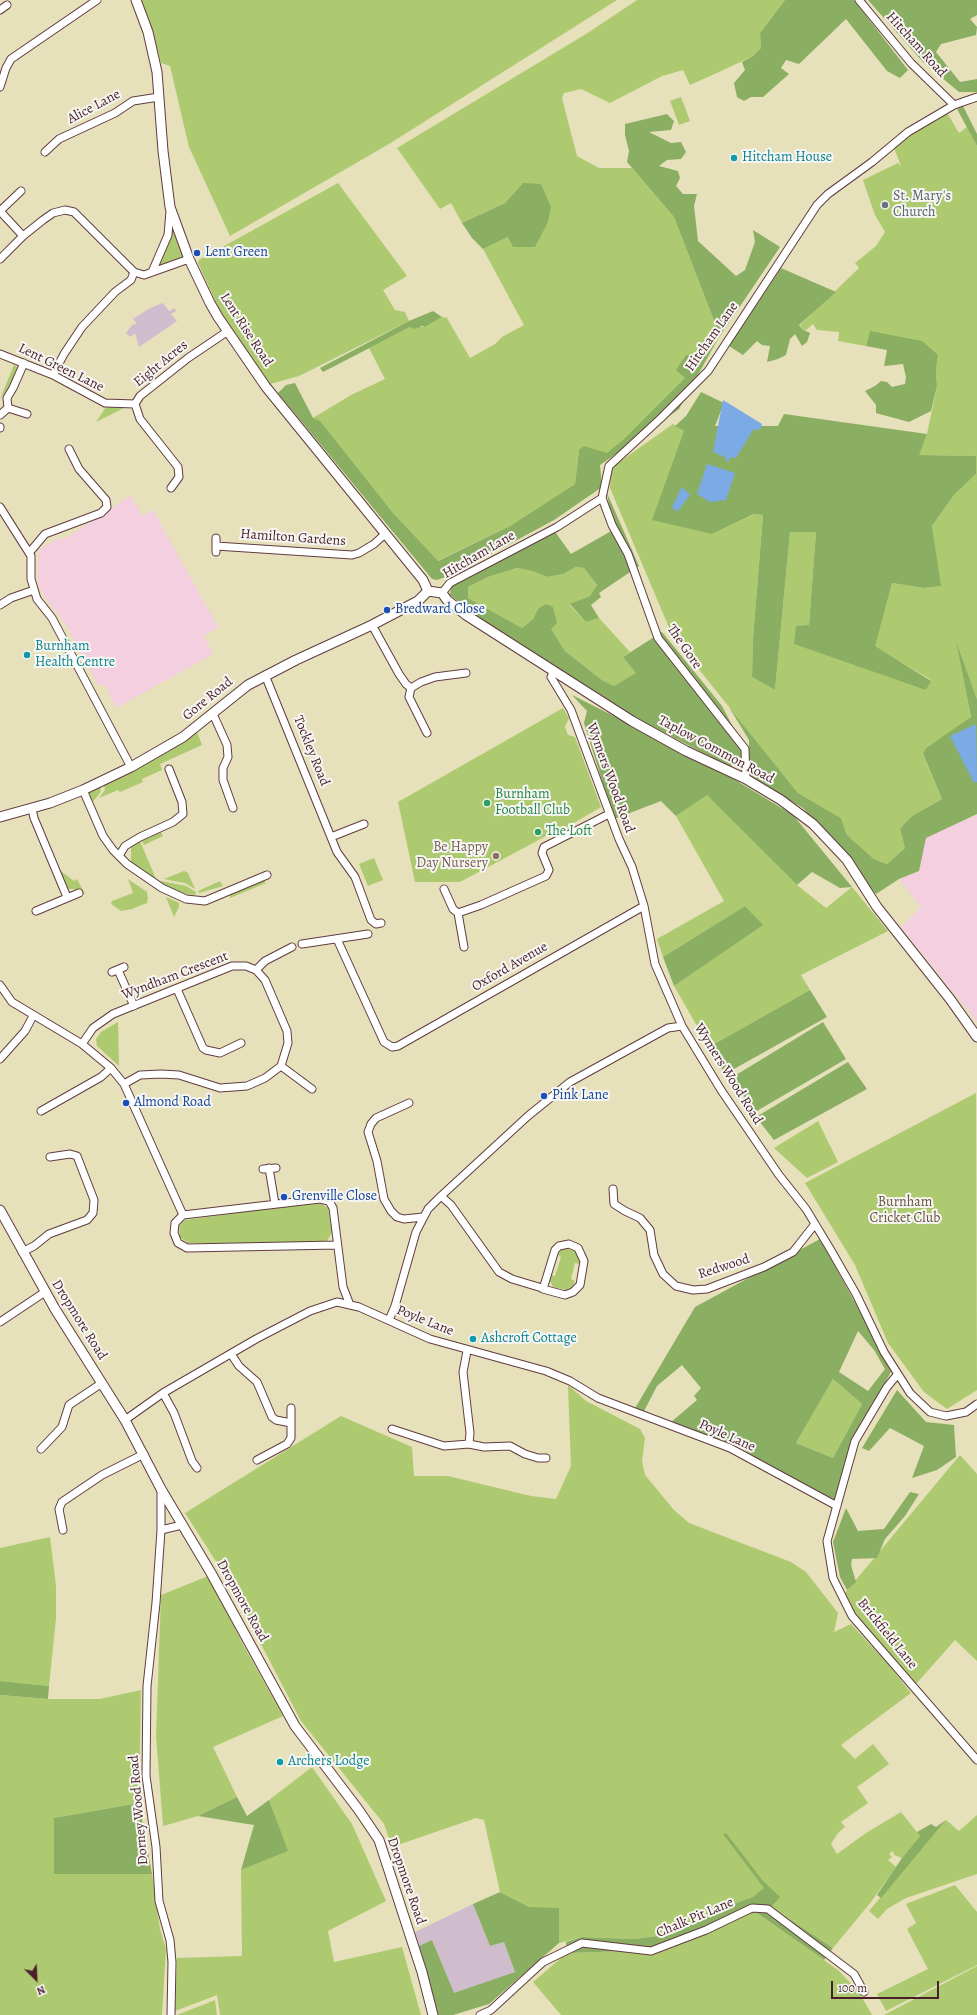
<!DOCTYPE html>
<html>
<head>
<meta charset="utf-8">
<style>
  body { margin:0 }
  #map { position:relative; width:977px; height:2015px; overflow:hidden; background:#e6e0bb; font-family:Alegreya,serif }
  canvas { display:block }
  .north { position:absolute; left:16px; top:1959px; width:40px; height:40px; -webkit-text-stroke:3px #f6f6f2; paint-order:stroke; rotate:156deg; font-size:11px; font-weight:700; line-height:16px; text-align:center; color:#4a1f2b }
  .north::after { content:''; display:block; margin:auto; width:14px; height:18px; background:#4a1f2b; clip-path:polygon(50% 0,100% 100%,50% 72%,0 100%) }
  .scale { position:absolute; left:831px; top:1981px; width:108px; height:18px; box-sizing:border-box; border:2px solid #4a1f2b; border-top:0; padding-left:5px; font-size:12px; line-height:14px; white-space:nowrap; color:#4a1f2b; -webkit-text-stroke:3px #f6f6f2; paint-order:stroke }
</style>
</head>
<body>
<div id="map">
<canvas width="977" height="2015"></canvas>
<div class="north">N</div>
<div class="scale">100 m</div>
</div>
<script>
const g = document.querySelector('canvas').getContext('2d');
g.lineJoin = 'round';
function paint(path, color) { g.fillStyle = color; g.fill(path, 'evenodd'); }
const poly = rows => new Path2D(rows.map(r => 'M' + r).join(''));
function trace(path, color, width, dash) { g.strokeStyle = color; g.lineWidth = width; g.lineCap = dash ? 'butt' : 'round'; g.setLineDash(dash || []); g.stroke(path); }
function label(font, color, halo, rows, align = 'center') {
  g.font = font + ' Alegreya,serif'; g.lineWidth = 4; g.setLineDash([]); g.textBaseline = 'middle'; g.strokeStyle = halo; g.fillStyle = color; for (const [text, x, y, turn = 0] of rows) {
    g.save(); g.translate(x, y); g.rotate((+turn || 0) * Math.PI / 180); g.textAlign = isNaN(turn) ? turn : align; if (halo) g.strokeText(text, 0, 0); g.fillText(text, 0, 0); g.restore();
  }
}
const built = poly([
  [131,495,142,516,153,510,218,627,204,636,213,654,116,708,105,685,98,685,65,623,48,602,38,585,37,566,40,549,60,537,61,539,66,538],
  [977,814,977,1022,901,927,921,907,899,879,919,871,925,838]
]);
const industrial = poly([
  [163,303,169,311,175,308,176,311,171,314,177,321,139,347,135,333,130,337,126,333,132,325,137,324,133,319,150,308],
  [473,1904,490,1946,504,1942,515,1972,454,1994,432,1940,419,1946,415,1932]
]);
const green = poly([
  [140,0,617,0,389,144,230,236,189,147,170,66,161,63,157,47],
  [637,0,785,0,760,33,761,48,753,56,719,72,690,85,683,70,662,76,610,103,581,89,564,93,562,98,577,156,599,168,632,168,674,217,720,336,679,409,600,465,579,450,575,484,510,526,437,561,393,513,313,418,351,395,385,379,369,348,410,327,425,327,442,317,447,318,470,358,495,344,502,337,524,325,483,249,508,237,523,183,505,203,462,223,451,203,440,209,397,148,586,34],
  [681,97,690,121,679,125,670,101],
  [946,111,959,133,967,127,977,146,977,699,957,644,971,718,926,748,923,755,942,799,912,816,903,825,900,829,905,848,887,864,874,859,847,835,841,818,798,793,673,637,610,488,611,468,673,424,684,431,712,534,755,514,763,515,753,638,752,677,775,690,790,532,816,532,809,625,926,690,931,680,874,646,892,583,924,588,940,586,932,526,954,495,976,474,975,456,918,455,927,434,937,386,936,370,938,355,870,332,866,346,838,341,839,332,817,330,813,324,806,330,802,329,800,325,859,268,855,263,876,246,885,232,875,215,863,180,898,163,901,166,894,148,909,133],
  [338,183,407,276,383,290,395,310,405,312,409,321,299,376,270,384,220,311,198,263,199,260],
  [171,226,185,257,154,267],
  [14,365,19,368,13,382,0,399],
  [106,407,124,408,96,422],
  [576,567,584,568,597,585,590,596,570,605,586,622,599,618,630,652,623,657,637,673,614,686,602,680,565,651,538,609,533,619,522,628,468,598,468,587,488,577,517,568,532,571,547,577,563,574],
  [563,708,569,718,565,727,568,735,575,737,601,807,550,837,548,835,460,882,415,882,398,802],
  [197,732,202,745,160,764,162,770,142,779,143,782,120,792,118,790,99,798,105,790,104,785,107,781,158,757],
  [102,783,100,793,91,804,89,791],
  [707,794,797,885,826,908,852,887,888,931,801,975,810,990,709,1047,674,986,762,925,745,906,663,957,657,939,724,901,676,816],
  [160,830,163,836,144,845,141,839],
  [140,841,156,879,131,862,131,847],
  [374,858,383,880,368,886,359,864],
  [61,871,74,881,77,879,85,894,80,896,76,889,66,889,60,875,62,875],
  [184,871,188,873,195,889,185,883,164,879],
  [128,879,147,892,148,898,147,903,132,909,121,911,111,904,112,901,133,893],
  [262,879,266,883,230,898,230,893],
  [161,881,186,886,196,892,195,895,186,894,172,890,160,883],
  [220,881,223,886,199,893,198,891],
  [166,897,179,903,179,907,174,917],
  [118,1022,119,1066,97,1046,96,1039,101,1032],
  [976,1093,977,1390,947,1409,924,1392,888,1343,855,1265,805,1183],
  [818,1121,838,1162,807,1178,774,1148],
  [319,1202,328,1208,332,1232,326,1243,188,1243,180,1237,179,1226,185,1220],
  [562,1249,568,1249,577,1252,580,1259,579,1264,575,1263,571,1279,575,1281,573,1287,566,1290,553,1287,550,1281,551,1275,555,1276,561,1257,558,1255],
  [833,1379,862,1404,833,1458,796,1443],
  [568,1385,586,1401,640,1429,645,1438,642,1461,645,1475,674,1510,689,1523,791,1562,806,1572,838,1613,834,1632,851,1624,887,1663,911,1693,841,1745,855,1759,873,1744,889,1764,857,1787,868,1803,841,1822,845,1827,838,1833,831,1844,837,1854,866,1833,901,1812,920,1836,902,1858,894,1855,893,1851,889,1854,892,1857,888,1860,896,1867,871,1902,833,1948,759,1899,726,1907,673,1934,634,1939,582,1937,559,1943,559,1909,529,1907,500,1892,484,1820,476,1818,392,1847,384,1824,301,1721,226,1577,185,1513,341,1416,412,1447,414,1476,448,1476,531,1496,556,1499,571,1466],
  [960,1455,977,1474,977,1661,955,1640,916,1684,855,1613,845,1593],
  [50,1537,56,1586,56,1618,49,1686,0,1681,0,1548],
  [208,1576,244,1646,283,1716,213,1747,237,1797,198,1816,163,1826,156,1736,161,1595],
  [141,1690,139,1803,54,1818,54,1874,152,1874,160,1929,166,1949,162,2015,0,2015,0,1695,48,1699,100,1699],
  [312,1767,352,1824,386,1901,328,1931,334,1962,402,1947,421,2015,220,2015,217,1995,175,2011,177,1958,242,1956,241,1870,287,1851,269,1800],
  [977,1815,977,1874,906,1898,887,1909,878,1919,869,1911,946,1820,959,1831],
  [955,1885,977,1912,977,1965,886,2011,877,1994,928,1969,907,1929,916,1923,906,1904],
  [757,1913,838,1970,859,1992,872,2015,561,2015,533,1982,567,1953,629,1951,735,1916],
  [977,1966,977,2015,884,2015],
  [215,2000,217,2015,177,2015]
]);
const forest = poly([
  [785,0,854,0,908,70,900,78,887,71,846,19,799,64,786,60,781,68,789,74,763,97,751,97,744,101,737,97,734,83,745,70,742,62,753,56,761,48,760,33],
  [868,0,977,0,977,15,970,19,977,27,976,35,941,44,936,52,960,82,977,79,977,92,959,92,922,61],
  [963,106,977,134,977,146,957,109],
  [667,114,674,121,671,130,649,132,671,143,681,142,686,152,681,159,667,160,659,166,678,171,680,178,676,186,683,194,697,194,694,206,698,241,736,276,745,270,755,242,753,230,780,247,720,336,674,217,627,162,629,151,625,135,625,124],
  [523,183,541,184,551,207,548,222,535,247,513,247,508,237,483,249,472,238,462,223,505,203],
  [781,268,836,292,799,325,802,329,810,333,807,342,802,346,795,334,790,339,786,355,778,359,767,362,770,346,762,345,757,341,743,355,729,346],
  [433,311,442,317,425,327,422,326,415,329,410,327,323,372,320,368,409,321],
  [870,331,922,341,938,355,936,370,937,386,931,411,909,422,876,413,876,405,865,391,875,386,881,381,887,382,892,387,905,384,906,377,903,364,884,366,887,350,866,346],
  [714,345,679,409,600,465,602,487,554,520,454,574,437,580,432,579,278,393,286,385,295,383,313,418,320,421,393,513,438,561,510,526,575,484,579,450,584,446,607,453,623,440,685,378,676,370,686,355,705,353],
  [701,392,724,403,715,426,778,426,784,414,927,434,919,455,976,456,976,474,954,495,932,526,941,586,924,588,892,583,875,646,931,681,926,690,794,644,796,626,809,625,816,532,790,532,775,690,752,677,753,638,763,515,754,514,712,534,652,520,684,431,675,426,686,416],
  [607,493,639,566,599,593,601,597,591,605,599,618,586,622,570,604,590,596,597,585,584,568,576,567,563,574,547,577,532,571,517,568,488,577,468,587,468,598,522,628,533,619,538,609,546,604,553,607,557,623,551,629,565,651,602,680,614,686,636,673,623,657,662,632,722,706,744,748,744,760,735,762,730,767,613,706,486,623,450,595,451,584,553,529,571,554,613,530],
  [956,641,977,699,977,814,926,838,919,871,899,879,876,894,803,808,749,777,749,740,729,707,798,793,841,818,847,835,874,859,887,864,905,848,900,829,903,825,912,816,942,799,923,754,926,748,971,717],
  [572,695,709,764,793,815,852,887,840,888,812,872,797,885,707,795,676,816,661,801,614,819,584,723,587,711],
  [745,906,763,925,674,986,663,957],
  [810,990,827,1017,725,1074,709,1047],
  [823,1022,846,1059,755,1112,731,1078],
  [848,1062,867,1089,774,1140,756,1117],
  [820,1239,892,1370,853,1441,835,1503,769,1467,742,1448,670,1423,697,1400,694,1396,701,1388,682,1365,657,1386,643,1413,634,1410,695,1307],
  [858,1331,874,1350,885,1369,868,1391,839,1372],
  [833,1379,862,1404,833,1458,796,1443],
  [897,1390,926,1422,954,1425,956,1457,937,1470,912,1478,924,1446,890,1428,869,1451,862,1448],
  [910,1492,919,1494,905,1516,885,1539,877,1558,852,1559,851,1565,856,1582,847,1590,840,1577,833,1542,846,1508,858,1531,884,1529],
  [0,1681,49,1686,48,1699,0,1695],
  [237,1797,247,1816,269,1800,288,1851,241,1870,254,1825,198,1816],
  [139,1803,152,1874,54,1874,54,1818],
  [946,1820,881,1898,877,1895,902,1858,920,1836,917,1832,931,1824,936,1827],
  [726,1833,763,1881,780,1897,771,1907,833,1948,824,1960,757,1913,735,1916,675,1946,629,1951,567,1953,566,1942,582,1937,634,1939,673,1934,726,1907,753,1897,764,1888,723,1834],
  [500,1892,529,1907,559,1908,559,1943,489,2004,453,2015,438,2015,419,1946,432,1940,454,1993,515,1972,504,1942,490,1946,473,1904]
]);
const water = poly([
  [723,400,762,424,761,429,753,430,736,458,730,457,729,461,726,461,725,457,713,452],
  [707,464,735,473,726,500,710,502,697,494],
  [682,487,690,495,677,512,672,507],
  [976,724,977,782,974,783,950,736]
]);
const minor = poly([
  [859,0,911,63,954,105],
  [0,10,7,5],
  [0,87,6,68,11,59,97,0],
  [45,152,59,139,115,113,133,101,159,97],
  [21,191,0,211,23,236],
  [0,259,23,236,43,220,53,213,65,210,74,212,134,272],
  [152,272,168,235,170,211],
  [0,354,53,375,105,403,135,404],
  [53,375,64,354,82,327,115,292,131,280,134,272,144,275,189,259],
  [8,408,27,414],
  [0,415,8,408,7,398,13,388,24,363],
  [0,427,0,428],
  [171,488,179,477,178,467,140,419,135,404,140,396,188,358,228,331],
  [602,498,612,525,628,554,658,638,745,749,746,779],
  [0,507,31,556,31,579,37,599,52,618,131,767],
  [216,546,352,555,359,553,374,544,385,534],
  [216,552,216,538],
  [29,553,45,534,101,513,107,507,106,500,79,469,69,449],
  [442,593,450,583,557,527,602,498,609,466,661,418,708,371,817,205,828,194,872,162,908,132,954,105,977,97],
  [0,605,11,598,34,590],
  [372,625,399,674,406,684,411,688],
  [553,672,551,677,571,710,619,839,632,867,644,906,655,964,682,1026,721,1090,779,1175,806,1209,829,1247,856,1294,884,1352,910,1393,930,1412,946,1416,966,1412,977,1404],
  [265,675,337,852,355,877,371,920,376,924,381,923],
  [213,714,227,745,228,757,223,768,223,780,233,808],
  [427,733,409,697,411,688,421,682,435,677,466,673],
  [83,790,103,836,113,850,127,864,162,888,186,899,205,901,267,875],
  [32,809,34,818,67,897],
  [331,837,364,824],
  [119,856,125,846,140,837,173,822,183,814,182,802,169,769],
  [444,889,453,909,458,913,481,905,546,876,549,870,542,853,544,847,609,814],
  [36,911,79,893],
  [458,913,464,947],
  [337,939,384,1042,392,1047,398,1046,644,906],
  [302,944,368,934],
  [118,970,134,1006],
  [256,970,265,961,292,947],
  [112,972,124,967],
  [0,985,12,1002,82,1044,111,1068,124,1084,183,1215],
  [177,989,203,1048,206,1050,220,1053,241,1043],
  [82,1044,93,1028,113,1014,232,966,246,966,256,970,265,980,287,1031,288,1043,281,1066,265,1078,247,1086,220,1088,179,1075,161,1074,140,1075,124,1084],
  [0,1059,25,1031,33,1016],
  [281,1066,312,1089],
  [409,1103,376,1118,371,1124,368,1132,377,1161,384,1199,391,1211,397,1217,404,1219,423,1217],
  [41,1111,101,1077,111,1068],
  [269,1168,275,1204],
  [263,1169,276,1168],
  [613,1189,614,1204,625,1211,640,1218,650,1230,654,1255,663,1274,676,1286,693,1290,707,1289,764,1267,793,1252,815,1224],
  [441,1196,451,1205,499,1272,512,1279,542,1288,543,1289,565,1295,573,1292,580,1285,584,1261,578,1248,569,1244,559,1246,555,1250,543,1289],
  [337,1245,187,1248,178,1243,174,1233,175,1223,183,1215,320,1199,329,1201,333,1208,343,1287,350,1305],
  [22,1252,34,1246,49,1234,87,1220,93,1213,94,1200,77,1156,70,1154,50,1157],
  [389,1320,395,1306,416,1232,428,1209,441,1196,528,1116,570,1082,668,1028,682,1026],
  [0,1322,45,1292],
  [467,1351,463,1372,470,1433,469,1444],
  [231,1354,239,1366,257,1382,272,1417,276,1420,291,1423,291,1438,287,1444,257,1460],
  [897,1375,887,1387,855,1441,827,1541,833,1578,852,1616,977,1760],
  [163,1393,174,1413,192,1461,197,1468],
  [125,1420,163,1393,256,1339,310,1311,337,1302,359,1307,430,1339,546,1371,570,1381,598,1398,730,1448,837,1506],
  [291,1423,291,1408],
  [392,1429,444,1446,469,1444,484,1447,510,1446,525,1454,538,1458,546,1458],
  [41,1449,62,1427,69,1405,102,1383],
  [161,1489,161,1530,156,1603,147,1686,146,1776,156,1847,159,1901,170,1940,172,1962,171,2015],
  [63,1530,59,1509,62,1502,102,1475,144,1454],
  [161,1530,182,1525],
  [480,2015,491,2010,543,1962,582,1943,651,1951,706,1930,752,1908,768,1909,854,1974,864,1992]
]);
const tertiary = poly([
  [136,0,148,32,157,72,163,151,170,207,189,259,210,303,218,317,266,387,423,580,428,591],
  [428,591,442,593,447,600,466,615,632,721,686,751,746,779,781,800,813,824,847,860,877,907,950,999,977,1037],
  [0,817,50,803,83,790,131,767,183,737,248,685,296,660,372,625,418,601,428,591],
  [0,1210,55,1309,125,1420,161,1489,211,1573,295,1726,358,1809,379,1840,422,1972,433,2015]
]);
const markers = [
  [734,158,4,"#0f9aa8"],
  [885,205,4,"#6b7280"],
  [197,253,4,"#1a4fb4"],
  [387,610,4,"#1a4fb4"],
  [27,655,4,"#0f9aa8"],
  [487,803,4,"#2e9e5b"],
  [538,832,4,"#2e9e5b"],
  [496,856,4,"#8d6e63"],
  [544,1096,4,"#1a4fb4"],
  [126,1103,4,"#1a4fb4"],
  [284,1197,4,"#1a4fb4"],
  [473,1339,4,"#0f9aa8"],
  [280,1762,4,"#0f9aa8"]
];
const streetNames = [
  ["Hitcham Road",916,45,48],
  ["Alice Lane",94,107,-28],
  ["Lent Rise Road",246,330,57],
  ["Hitcham Lane",712,337,-55],
  ["Eight Acres",161,364,-39],
  ["Lent Green Lane",61,368,26],
  ["Hamilton Gardens",293,538,4],
  ["Hitcham Lane",479,555,-30],
  ["The Gore",684,647,55],
  ["Gore Road",208,699,-39],
  ["Taplow Common Road",716,750,28],
  ["Tockley Road",311,751,68],
  ["Wymers Wood Road",610,778,70],
  ["Oxford Avenue",510,967,-30],
  ["Wyndham Crescent",175,976,-21],
  ["Wymers Wood Road",728,1074,58],
  ["Redwood",724,1267,-18],
  ["Dropmore Road",79,1320,58],
  ["Poyle Lane",425,1321,22],
  ["Poyle Lane",727,1436,24],
  ["Dropmore Road",242,1601,61],
  ["Brickfield Lane",887,1634,51],
  ["Dorney Wood Road",139,1810,-95],
  ["Dropmore Road",406,1881,71],
  ["Chalk Pit Lane",695,1918,-23]
];
const cultureNames = [
  ["Hitcham House",742,158],
  ["Burnham",35,647],
  ["Health Centre",35,663],
  ["Ashcroft Cottage",481,1339],
  ["Archers Lodge",288,1762]
];
const worshipNames = [
  ["St. Mary's",893,197],
  ["Church",893,213]
];
const transitNames = [
  ["Lent Green",205,253],
  ["Bredward Close",395,610],
  ["Pink Lane",552,1096],
  ["Almond Road",134,1103],
  ["Grenville Close",292,1197]
];
const leisureNames = [
  ["Burnham",495,795],
  ["Football Club",495,811],
  ["The Loft",546,832]
];
const educationNames = [
  ["Be Happy",488,848],
  ["Day Nursery",488,864]
];
const parkNames = [
  ["Burnham",905,1203],
  ["Cricket Club",905,1219]
];
paint(built, '#f3cfdf');
paint(industrial, '#cfbdce');
paint(green, '#aeca70');
paint(forest, '#8aae62');
paint(water, '#7baae5');
trace(minor, '#613c41', 9);
trace(tertiary, '#613c41', 11);
trace(minor, '#fff', 7);
trace(tertiary, '#fff', 9);
for (const [x, y, r, color] of markers) { const dot = new Path2D(); dot.arc(x, y, r, 0, 2 * Math.PI); g.fillStyle = color; g.fill(dot); trace(dot, '#f6f6f2', 1.5); }
label('14px', '#4a1f2b', '#f6f6f2', streetNames);
label('14px', '#0d838f', '#f6f6f2', cultureNames, 'left');
label('14px', '#5b616d', '#f6f6f2', worshipNames, 'left');
label('14px', '#164399', '#f6f6f2', transitNames, 'left');
label('14px', '#27864d', '#f6f6f2', leisureNames, 'left');
label('14px', '#785e54', '#f6f6f2', educationNames, 'right');
label('14px', '#685240', '#f6f6f2', parkNames);
</script>
</body>
</html>
